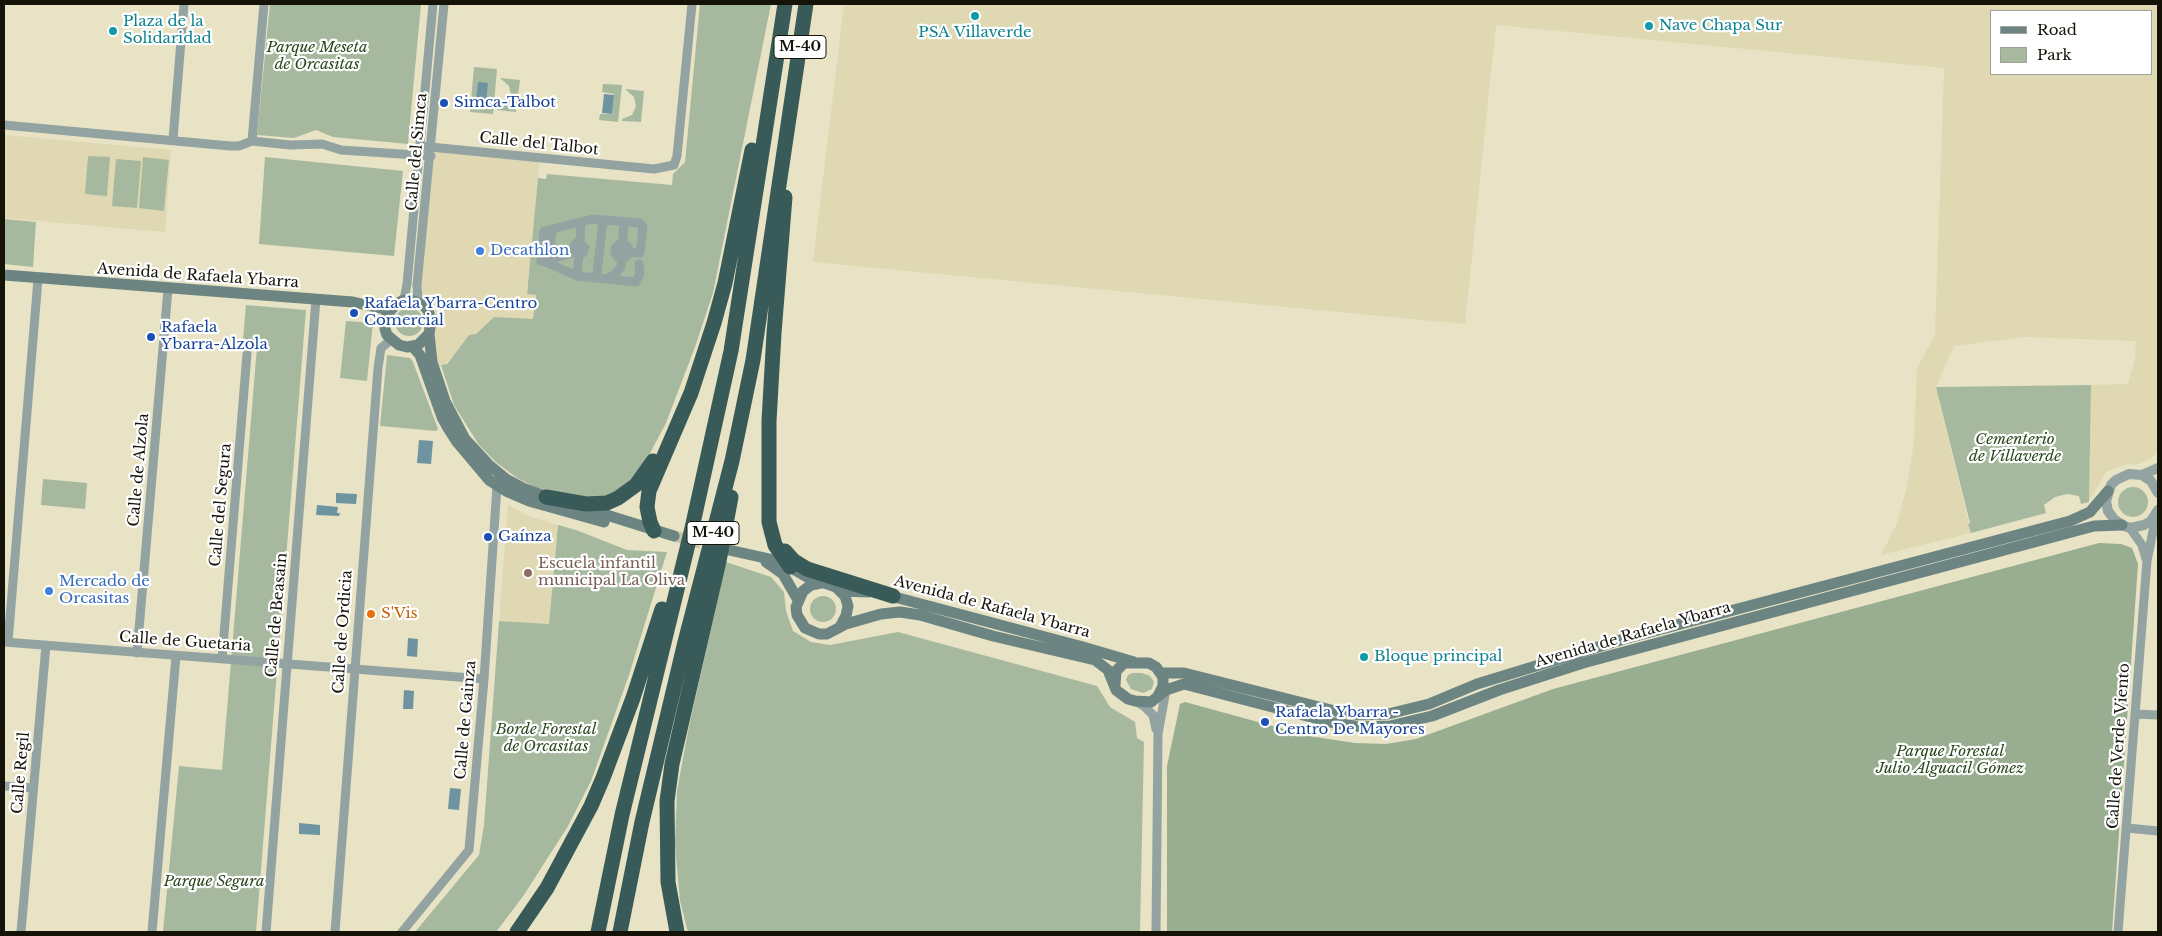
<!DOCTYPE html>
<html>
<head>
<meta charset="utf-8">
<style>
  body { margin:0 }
  #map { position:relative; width:2162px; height:936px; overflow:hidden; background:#e8e3c4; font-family:"Libre Baskerville",serif }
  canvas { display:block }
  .frame { position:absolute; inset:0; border:5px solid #151308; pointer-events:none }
  .legend { position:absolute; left:1990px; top:10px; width:162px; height:65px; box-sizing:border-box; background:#fff; border:1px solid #a1a19c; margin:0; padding:6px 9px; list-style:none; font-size:15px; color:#151308 }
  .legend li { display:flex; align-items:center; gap:10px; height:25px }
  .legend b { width:25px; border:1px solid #a1a19c }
</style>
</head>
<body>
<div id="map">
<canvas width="2162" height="936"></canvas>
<div class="frame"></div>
<ul class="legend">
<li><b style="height:6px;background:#6c8482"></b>Road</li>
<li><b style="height:14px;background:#a6b99f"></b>Park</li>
</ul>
</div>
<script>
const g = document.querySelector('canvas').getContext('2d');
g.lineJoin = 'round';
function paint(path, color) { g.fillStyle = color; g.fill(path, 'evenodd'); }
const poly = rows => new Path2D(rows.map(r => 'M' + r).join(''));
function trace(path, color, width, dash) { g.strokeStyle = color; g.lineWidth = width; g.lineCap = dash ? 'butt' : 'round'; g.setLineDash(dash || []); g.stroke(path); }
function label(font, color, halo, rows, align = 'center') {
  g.font = font + ' "Libre Baskerville",serif'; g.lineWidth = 4.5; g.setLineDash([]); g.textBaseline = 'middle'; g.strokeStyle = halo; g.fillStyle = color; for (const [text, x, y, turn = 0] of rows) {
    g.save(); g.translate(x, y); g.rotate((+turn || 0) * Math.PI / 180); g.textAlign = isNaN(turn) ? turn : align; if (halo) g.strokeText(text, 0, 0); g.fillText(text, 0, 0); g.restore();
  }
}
const built = poly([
  [844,4,2158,4,2158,451,2148,461,2135,465,2127,464,2106,472,2089,501,2091,385,2128,384,2135,358,2136,341,2024,337,1954,346,1936,387,1971,533,1881,555,1897,523,1907,486,1914,442,1917,368,1935,335,1944,68,1496,25,1465,324,813,262],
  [1991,11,2151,11,2151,74,1991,74],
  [4,135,171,150,165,232,4,218],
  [432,147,540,158,527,293,536,294,533,320,494,317,476,334,469,335,446,364,434,367,431,329,417,298],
  [508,505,531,517,558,525,549,624,499,621]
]);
const green = poly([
  [270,4,421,4,408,144,333,137,316,130,294,138,257,135],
  [700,4,771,4,713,293,695,347,666,423,639,474,630,485,601,499,557,493,535,487,517,478,497,463,479,445,454,405,441,365,447,364,469,335,476,334,494,317,533,319,536,295,527,294,538,178,546,179,547,174,672,185,673,174,685,162],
  [474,67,497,69,493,114,470,112],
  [500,78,520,80,516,112,497,110,498,108,507,104,511,95,509,86],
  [603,84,622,85,618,122,599,120,600,114,612,114,614,94,602,92],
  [625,89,644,91,641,122,622,121,622,119,632,115,636,106,634,97],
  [88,156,110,157,107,196,85,194],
  [143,157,169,160,164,211,139,208],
  [265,157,403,171,394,256,259,244],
  [116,159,141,161,137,208,112,206],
  [4,219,36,222,33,267,4,264],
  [246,305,306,310,256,932,163,932,179,766,222,770,257,347,251,340,243,340],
  '395 322a14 14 0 1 1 28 0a14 14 0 1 1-28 0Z',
  [346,321,373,323,367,381,340,378],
  [387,355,410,358,413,362,438,429,436,431,380,426],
  [2091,385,2089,502,2081,504,2079,496,2067,494,2055,497,2044,505,2046,513,1971,533,1968,524,1970,523,1936,387],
  [43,479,87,483,85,509,41,505],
  '2118 502a15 15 0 1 1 30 0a15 15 0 1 1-30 0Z',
  [558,525,576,530,627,550,667,552,629,675,591,781,568,826,524,895,496,932,415,932,479,855,484,825,499,621,549,624],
  [726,562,771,577,784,592,786,611,793,631,811,642,830,645,898,632,1097,686,1110,707,1135,722,1137,738,1144,742,1140,932,688,932,680,901,675,844,677,791,688,731],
  '810 609a13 13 0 1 1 26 0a13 13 0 1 1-26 0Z',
  [1132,673,1142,673,1150,676,1154,682,1152,689,1143,693,1131,689,1126,680,1128,675]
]);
const forest = poly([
  [2099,543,2121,544,2132,548,2138,564,2112,932,1167,932,1167,766,1180,704,1185,702,1309,736,1355,743,1386,744,1416,739,1553,689]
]);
const water = poly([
  [478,82,488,83,486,102,476,101],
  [604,94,614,95,612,114,602,113],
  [419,440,433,441,431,464,417,463],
  [336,493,357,494,356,504,336,503],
  [317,505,338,507,337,513,340,513,339,516,316,515],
  [408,638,418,639,417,657,407,656],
  [404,690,414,691,413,709,403,709],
  [450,788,461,789,459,810,448,809],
  [299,823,320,825,320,835,299,834]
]);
const secondaryTunnel = poly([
  [674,536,716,547]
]);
const minor = poly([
  [4,125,230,146,239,146,252,141,290,145,322,144,341,150,431,156],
  [173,139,184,4],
  [252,141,264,4],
  [420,146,654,169,674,165,677,156,692,4],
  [552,230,548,263,577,276],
  [580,243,576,243,573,248,576,253,579,254,583,253,585,248,580,243,581,222],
  '615 251a7 7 0 1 1 14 0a7 7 0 1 1-14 0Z',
  [575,252,553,259,548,263,541,261,544,231,592,219,640,223,643,227,640,253,629,252],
  [579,254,577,276,636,282,640,273,639,264],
  [597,274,603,220],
  [605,279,614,275,621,267,624,222],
  [404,300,407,284,433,4],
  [418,302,417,285,444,4],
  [2130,528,2142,545,2146,559],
  [4,642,484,679],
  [8,642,38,279],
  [137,653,168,289],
  [222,659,247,354],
  [1135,701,1145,707,1153,715,1156,729],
  [2135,714,2158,715],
  [4,786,33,788],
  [2127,828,2158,831],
  [21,932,46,645],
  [152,932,176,656],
  [266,932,316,299],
  [335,932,378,368,381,348,391,340],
  [402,932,469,850,484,679,497,486],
  [1156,932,1158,734,1166,690],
  [2118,932,2147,561,2156,516]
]);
const tertiary = poly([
  [2142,475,2158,468],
  [2158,493,2151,481,2142,475,2129,474,2116,480,2111,485,2106,501,2108,511,2114,519,2122,525,2130,528,2144,525,2151,521,2158,510]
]);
const secondary = poly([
  [4,275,353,302,389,310],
  [429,334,418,345,407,347,399,345,387,335,385,329,386,316,396,304,404,300,411,300,423,305,428,310,431,321,429,334,432,362,445,401,465,439,489,465,506,479,525,489,553,499],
  [413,347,420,355,442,417,448,428,457,442,489,480,508,492,529,501,604,522],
  [581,507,674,536],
  [729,550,774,560,790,567,807,577,836,587,845,596,848,606,846,616,840,627],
  [766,562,783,574,798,600],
  [821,583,811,585,803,591,796,607,797,615,805,628,819,634,827,634,846,624,881,614,900,612,920,615,993,636,1095,660,1108,670,1116,690,1128,699,1135,701,1151,702,1166,690,1184,684,1334,723,1361,727,1390,726,1432,716,1499,690,1583,663,2094,526,2122,525],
  [841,591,869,592],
  [887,595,1083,647,1134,662],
  [1161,673,1184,673,1335,711,1361,715,1388,714,1429,704,1477,684,1624,639,2070,521,2090,512,2108,491],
  [1115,685,1116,671,1124,663,1149,663,1156,667,1163,677,1163,686,1158,696]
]);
const motorway = poly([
  [785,197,774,333,769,421,769,522,775,545,790,567],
  [546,497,586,504,607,503,618,498,636,485,653,461],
  [654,531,650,522,647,507,649,491,691,393,714,323,725,283,752,150],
  [785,551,794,561,807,569,893,596],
  [517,932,547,888,591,806,603,778,633,698,662,609],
  [598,932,622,815,692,528,731,351,785,4],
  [620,932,642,822,685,642,732,461,753,360,806,4],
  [677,932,668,882,667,801,672,764,719,561,731,497]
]);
const markers = [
  [975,16,5,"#0f9aa8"],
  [1649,26,5,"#0f9aa8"],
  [113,31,5,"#0f9aa8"],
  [444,103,5,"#1a4fb4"],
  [480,251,5,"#3f7fe0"],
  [354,313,5,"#1a4fb4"],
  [151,337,5,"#1a4fb4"],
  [488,537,5,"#1a4fb4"],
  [528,573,5,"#8d6e63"],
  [49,591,5,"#3f7fe0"],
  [371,614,5,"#e8710a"],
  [1364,657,5,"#0f9aa8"],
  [1265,722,5,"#1a4fb4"]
];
const shields = [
  [800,47,52],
  [713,533,52]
];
const shieldNames = [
  ["M-40",800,47],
  ["M-40",713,533]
];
const cultureNames = [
  ["Plaza de la",123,22],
  ["Solidaridad",123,39],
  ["Nave Chapa Sur",1659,26],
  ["PSA Villaverde",975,33,"center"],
  ["Bloque principal",1374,657]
];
const parkNames = [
  ["Parque Meseta",317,48],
  ["de Orcasitas",317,65],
  ["Cementerio",2015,440],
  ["de Villaverde",2015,457],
  ["Borde Forestal",546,730],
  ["de Orcasitas",546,747],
  ["Parque Forestal",1950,752],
  ["Julio Alguacil Gómez",1950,769],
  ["Parque Segura",214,882]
];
const transitNames = [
  ["Simca-Talbot",454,103],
  ["Rafaela Ybarra-Centro",364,304],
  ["Comercial",364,321],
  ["Rafaela",161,328],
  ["Ybarra-Alzola",161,345],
  ["Gaínza",498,537],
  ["Rafaela Ybarra -",1275,713],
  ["Centro De Mayores",1275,730]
];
const streetNames = [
  ["Calle del Talbot",539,144,6],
  ["Calle del Simca",417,152,-85],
  ["Avenida de Rafaela Ybarra",198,276,4],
  ["Calle de Alzola",139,470,-85],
  ["Calle del Segura",221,505,-85],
  ["Avenida de Rafaela Ybarra",992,607,15],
  ["Calle de Beasain",277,615,-85],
  ["Calle de Ordicia",343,632,-86],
  ["Avenida de Rafaela Ybarra",1633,635,-16],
  ["Calle de Guetaria",185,642,4],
  ["Calle de Gainza",466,720,-85],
  ["Calle de Verde Viento",2119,746,-86],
  ["Calle Regil",21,773,-85]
];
const shopNames = [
  ["Decathlon",490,251],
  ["Mercado de",59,582],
  ["Orcasitas",59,599]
];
const educationNames = [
  ["Escuela infantil",538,564],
  ["municipal La Oliva",538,581]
];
const foodNames = [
  ["S'Vis",381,614]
];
paint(built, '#dfd8b2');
paint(green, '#a6b99f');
paint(forest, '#99ad91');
paint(water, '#6d94a0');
trace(secondaryTunnel, '#c8c4a8', 11, [11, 5.5]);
trace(minor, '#93a3a1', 9);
trace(tertiary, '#93a3a1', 10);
trace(secondary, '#6c8482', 11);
trace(motorway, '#385b59', 15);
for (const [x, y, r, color] of markers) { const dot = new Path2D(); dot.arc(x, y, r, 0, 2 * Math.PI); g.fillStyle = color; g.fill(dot); trace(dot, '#fff', 2); }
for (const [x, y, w] of shields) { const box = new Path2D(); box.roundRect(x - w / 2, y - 11.5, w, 23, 4); g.fillStyle = '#fff'; g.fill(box); trace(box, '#151308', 1); }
label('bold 14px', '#151308', null, shieldNames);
label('15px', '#0d838f', '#fff', cultureNames, 'left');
label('italic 15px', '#29471c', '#fff', parkNames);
label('15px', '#164399', '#fff', transitNames, 'left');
label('15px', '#151308', '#fff', streetNames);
label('15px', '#366cbe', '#fff', shopNames, 'left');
label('15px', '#785e54', '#fff', educationNames, 'left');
label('15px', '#c56008', '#fff', foodNames, 'left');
</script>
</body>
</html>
